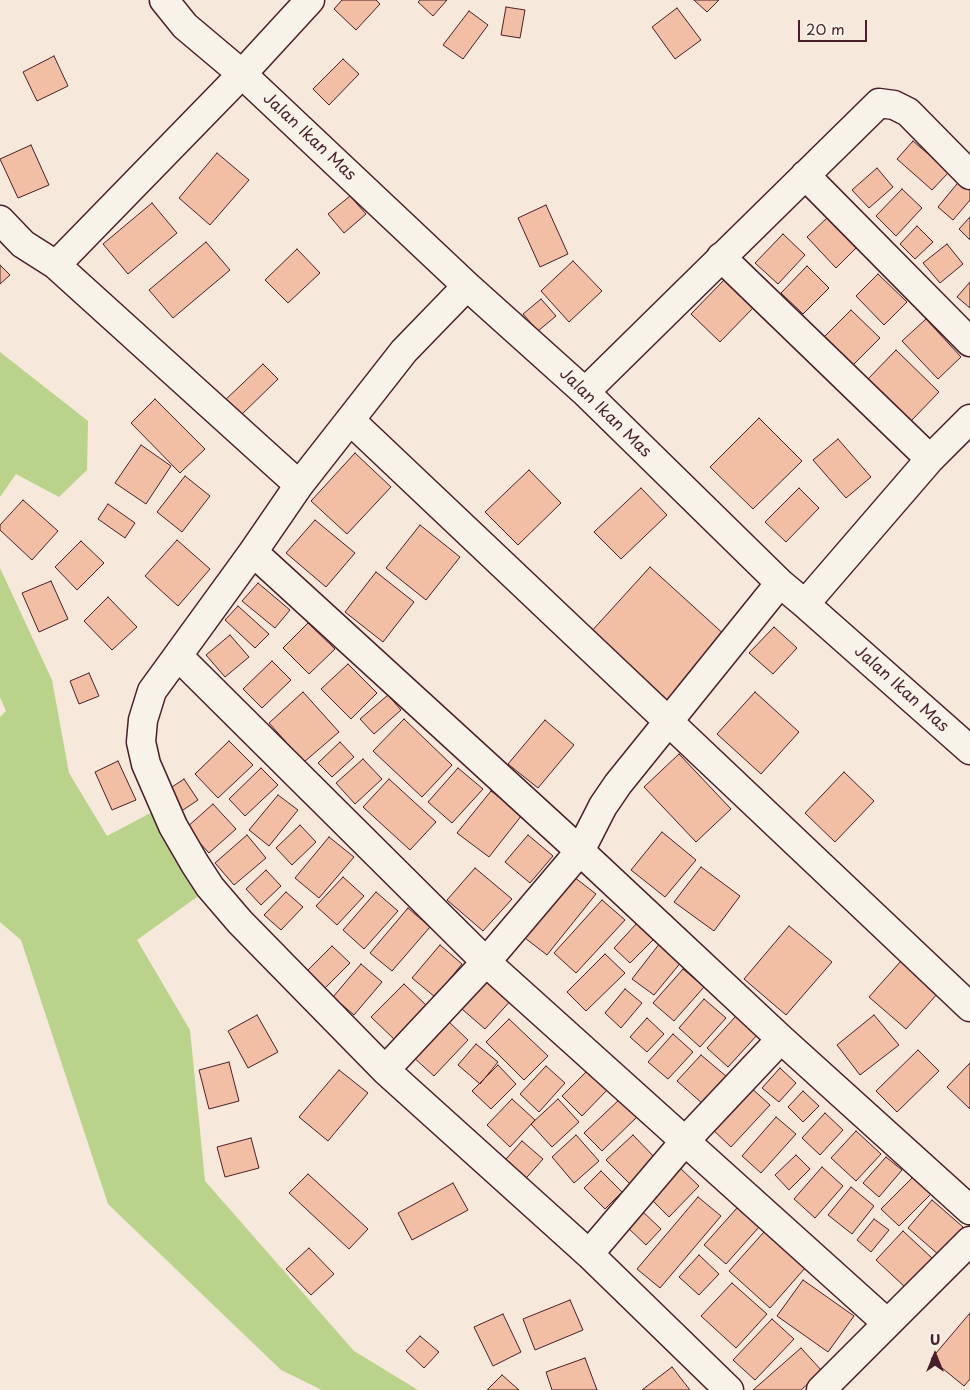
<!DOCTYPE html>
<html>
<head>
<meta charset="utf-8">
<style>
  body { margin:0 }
  #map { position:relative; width:970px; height:1390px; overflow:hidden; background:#f6e8da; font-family:"Playpen Sans",sans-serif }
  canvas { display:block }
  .north { position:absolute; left:910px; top:1330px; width:50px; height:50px; -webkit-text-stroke:4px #f7f3e8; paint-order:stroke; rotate:0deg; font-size:14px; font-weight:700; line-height:20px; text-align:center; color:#4a1f2b }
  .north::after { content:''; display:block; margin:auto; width:18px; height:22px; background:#4a1f2b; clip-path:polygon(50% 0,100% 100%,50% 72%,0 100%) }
  .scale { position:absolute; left:798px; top:20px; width:69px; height:22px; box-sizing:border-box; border:2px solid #4a1f2b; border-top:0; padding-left:6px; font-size:15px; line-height:18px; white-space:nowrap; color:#4a1f2b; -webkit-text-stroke:4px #f7f3e8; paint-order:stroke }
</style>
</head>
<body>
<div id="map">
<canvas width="970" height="1390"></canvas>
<div class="north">U</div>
<div class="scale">20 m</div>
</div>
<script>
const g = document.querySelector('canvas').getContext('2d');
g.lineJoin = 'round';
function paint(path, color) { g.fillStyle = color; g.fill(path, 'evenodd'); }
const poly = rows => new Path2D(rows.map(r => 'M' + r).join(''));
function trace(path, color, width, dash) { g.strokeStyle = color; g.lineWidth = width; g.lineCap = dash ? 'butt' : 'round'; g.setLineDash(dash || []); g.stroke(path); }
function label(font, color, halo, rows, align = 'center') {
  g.font = font + ' "Playpen Sans",sans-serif'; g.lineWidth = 4; g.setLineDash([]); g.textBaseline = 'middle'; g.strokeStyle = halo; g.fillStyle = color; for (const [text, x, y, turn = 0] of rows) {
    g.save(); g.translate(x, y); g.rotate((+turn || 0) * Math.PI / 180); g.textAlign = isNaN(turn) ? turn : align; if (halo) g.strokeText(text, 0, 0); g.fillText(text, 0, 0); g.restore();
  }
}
const green = poly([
  [0,352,88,421,87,470,59,497,16,474,0,497],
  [0,568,52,680,69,773,107,836,158,809,204,892,137,940,190,1030,205,1181,354,1351,418,1390,322,1390,281,1370,108,1204,21,940,0,922,0,717,6,711,0,697]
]);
const building = poly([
  [342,0,376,0,380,4,356,30,334,9,342,0],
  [420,0,447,0,433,16,418,2,420,0],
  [694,0,719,0,707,12,694,0],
  [506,7,525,10,520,38,501,35,506,7],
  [677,8,701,40,675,59,652,27,677,8],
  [469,11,488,25,463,59,443,45,469,11],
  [54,56,68,86,37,101,23,72,54,56],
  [343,59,359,74,329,105,313,89,343,59],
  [913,141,949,172,932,190,897,159,913,141],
  [31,145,49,185,18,198,0,159,31,145],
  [217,153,249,180,210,225,179,198,217,153],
  [877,168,893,187,869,208,852,190,877,168],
  [961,179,970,187,970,200,953,220,938,207,961,179],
  [902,189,922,208,896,236,876,216,902,189],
  [350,196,366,214,344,233,328,214,350,196],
  [152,203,177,233,128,274,103,244,152,203],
  [546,205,568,254,540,267,518,218,546,205],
  [970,217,970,240,959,229,970,217],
  [827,218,856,248,836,268,807,237,827,218],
  [917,226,933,242,915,259,900,244,917,226],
  [783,234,805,255,778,284,755,263,783,234],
  [206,242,230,270,173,318,149,290,206,242],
  [947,244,963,264,940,283,923,263,947,244],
  [297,249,320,273,288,303,265,280,297,249],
  [573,261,602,291,569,322,541,291,573,261],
  [0,265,10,275,0,284,0,265],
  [807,266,829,288,803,314,781,293,807,266],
  [878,274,907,302,884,325,856,296,878,274],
  [725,279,754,307,720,342,691,314,725,279],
  [970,282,970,308,957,297,970,282],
  [541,299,556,316,538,331,523,314,541,299],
  [851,310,880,338,852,366,823,338,851,310],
  [926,319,961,357,938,379,902,341,926,319],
  [896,350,939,392,911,421,868,379,896,350],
  [263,364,278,379,236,420,221,404,263,364],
  [155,399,205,449,180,473,131,423,155,399],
  [759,418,802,461,753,509,710,467,759,418],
  [838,439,871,477,846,498,813,460,838,439],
  [141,445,171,466,146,504,115,483,141,445],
  [355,453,391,487,347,534,311,501,355,453],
  [529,470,561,503,518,545,485,512,529,470],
  [185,476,210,496,182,532,157,512,185,476],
  [641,488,667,515,621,559,594,532,641,488],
  [799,488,819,508,786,542,765,522,799,488],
  [23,500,58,531,32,560,0,530,0,525,23,500],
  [108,504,135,523,125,538,98,519,108,504],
  [315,520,355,553,326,587,286,553,315,520],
  [420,525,460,557,426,600,386,568,420,525],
  [177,540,210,569,178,606,145,576,177,540],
  [81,541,104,563,77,590,55,567,81,541],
  [650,567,727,637,666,702,590,633,650,567],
  [376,572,414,602,383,642,345,612,376,572],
  [51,581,68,619,39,632,22,593,51,581],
  [258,583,290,610,275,628,242,601,258,583],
  [108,597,137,627,112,650,84,621,108,597],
  [238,606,269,634,255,648,225,620,238,606],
  [308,623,335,649,309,674,283,648,308,623],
  [774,627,797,648,773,674,749,653,774,627],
  [230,635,249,657,225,677,206,655,230,635],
  [272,661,291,680,262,708,243,689,272,661],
  [348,664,377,693,351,719,321,689,348,664],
  [89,673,99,696,79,704,70,681,89,673],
  [303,692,339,732,304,762,269,723,303,692],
  [755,692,799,732,761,774,717,734,755,692],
  [388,695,401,710,374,734,360,719,388,695],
  [404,719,452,765,422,797,373,751,404,719],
  [545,720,574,745,538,788,508,764,545,720],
  [229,741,253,765,218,798,195,774,229,741],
  [340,742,354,757,332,777,318,763,340,742],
  [679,754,731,809,696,842,644,787,679,754],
  [363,759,382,779,355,804,336,783,363,759],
  [118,761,136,800,112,810,95,772,118,761],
  [261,768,278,785,245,816,229,799,261,768],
  [458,768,483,789,452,823,428,802,458,768],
  [844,772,874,801,835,842,805,813,844,772],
  [184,779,198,800,180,812,166,791,184,779],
  [389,779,436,822,410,850,363,807,389,779],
  [491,791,522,815,489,857,457,833,491,791],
  [278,795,298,810,269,846,249,830,278,795],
  [213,804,236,829,209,853,186,828,213,804],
  [300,825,316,842,292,865,276,848,300,825],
  [662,832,696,860,665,897,631,870,662,832],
  [247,835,266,858,234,885,215,863,247,835],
  [528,835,553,856,530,883,505,862,528,835],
  [329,837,354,857,319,898,295,878,329,837],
  [701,867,740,896,714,931,674,902,701,867],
  [475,868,512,899,483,931,447,900,475,868],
  [266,870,281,886,261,905,246,889,266,870],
  [343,877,364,896,337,925,316,906,343,877],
  [574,877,596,894,547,955,525,938,574,877],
  [286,892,303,907,281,930,264,915,286,892],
  [376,892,398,911,364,949,343,930,376,892],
  [602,900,625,920,576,973,554,953,602,900],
  [408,908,430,927,392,971,370,953,408,908],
  [638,922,655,938,630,963,614,948,638,922],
  [789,926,832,962,786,1015,744,979,789,926],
  [660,943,682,961,654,995,632,979,660,943],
  [440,945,462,964,435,997,412,978,440,945],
  [332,946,350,963,325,988,307,971,332,946],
  [605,954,625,973,586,1011,567,992,605,954],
  [901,961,938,993,906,1029,869,997,901,961],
  [361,964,382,982,354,1015,333,997,361,964],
  [683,969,704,987,674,1021,653,1003,683,969],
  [490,978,513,998,485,1029,462,1009,490,978],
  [404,984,427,1006,394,1039,371,1017,404,984],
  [625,989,642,1003,621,1028,605,1013,625,989],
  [704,999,726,1018,700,1047,679,1028,704,999],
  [257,1015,278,1052,248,1068,228,1031,257,1015],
  [874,1015,899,1045,860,1075,837,1045,874,1015],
  [736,1016,758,1034,728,1067,707,1048,736,1016],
  [647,1018,664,1034,647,1052,630,1037,647,1018],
  [446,1019,468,1040,434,1076,412,1056,446,1019],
  [509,1019,548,1056,524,1080,486,1042,509,1019],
  [673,1034,693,1052,668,1079,648,1062,673,1034],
  [476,1044,498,1062,480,1084,458,1065,476,1044],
  [918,1050,939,1071,897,1112,876,1091,918,1050],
  [701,1055,727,1077,703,1104,677,1081,701,1055],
  [229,1062,239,1101,209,1109,199,1070,229,1062],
  [970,1063,970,1109,947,1087,970,1063],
  [498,1065,516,1084,491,1109,472,1091,498,1065],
  [546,1066,565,1083,539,1112,520,1094,546,1066],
  [590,1068,609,1088,582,1116,562,1096,590,1068],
  [780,1068,796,1083,779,1102,762,1088,780,1068],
  [339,1070,368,1093,328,1141,299,1117,339,1070],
  [749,1086,770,1105,731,1147,710,1127,749,1086],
  [803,1091,819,1106,803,1122,788,1107,803,1091],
  [621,1098,638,1116,602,1151,584,1133,621,1098],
  [512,1099,535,1120,510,1147,487,1125,512,1099],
  [558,1099,579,1122,552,1147,531,1124,558,1099],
  [825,1113,843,1130,820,1155,802,1138,825,1113],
  [776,1117,796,1134,761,1173,742,1156,776,1117],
  [856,1131,881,1154,856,1181,831,1158,856,1131],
  [576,1135,599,1161,574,1183,552,1157,576,1135],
  [633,1135,659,1162,633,1187,606,1160,633,1135],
  [251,1138,259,1168,225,1177,217,1147,251,1138],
  [522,1141,543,1159,520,1185,499,1167,522,1141],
  [796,1155,810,1169,789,1190,775,1175,796,1155],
  [886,1157,902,1170,879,1197,863,1183,886,1157],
  [822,1167,843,1186,815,1218,794,1199,822,1167],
  [680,1168,699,1186,669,1217,650,1198,680,1168],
  [601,1171,622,1192,605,1209,584,1188,601,1171],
  [308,1174,368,1229,349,1249,289,1193,308,1174],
  [915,1175,933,1192,899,1226,881,1209,915,1175],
  [453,1183,468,1210,412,1240,398,1213,453,1183],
  [851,1187,874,1206,852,1234,828,1215,851,1187],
  [698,1197,721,1216,660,1288,637,1269,698,1197],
  [932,1200,963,1227,939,1255,908,1228,932,1200],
  [737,1208,759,1227,726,1264,704,1245,737,1208],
  [641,1210,661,1229,646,1245,626,1226,641,1210],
  [874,1219,889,1230,871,1252,857,1240,874,1219],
  [903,1231,933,1259,906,1288,876,1260,903,1231],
  [764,1232,805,1268,770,1308,729,1271,764,1232],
  [309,1248,334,1274,311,1295,286,1269,309,1248],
  [699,1255,719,1274,699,1295,679,1277,699,1255],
  [803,1280,854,1316,828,1352,777,1316,803,1280],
  [732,1283,767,1314,736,1348,701,1316,732,1283],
  [570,1300,583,1330,535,1350,523,1319,570,1300],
  [970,1313,970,1379,964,1386,931,1359,970,1313],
  [503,1314,521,1352,493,1366,474,1327,503,1314],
  [772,1319,794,1339,755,1380,733,1360,772,1319],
  [420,1336,439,1352,424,1368,406,1351,420,1336],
  [801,1348,822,1371,801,1390,753,1390,801,1348],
  [585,1358,597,1390,552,1390,546,1372,585,1358],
  [672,1367,690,1390,642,1390,672,1367],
  [502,1375,519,1390,487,1390,502,1375]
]);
const minor = poly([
  [164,0,185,26,242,74,467,286,585,392,780,583,805,604,970,750],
  [805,175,970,342],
  [0,220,23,244,56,265,299,485],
  [721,257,930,459],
  [56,265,242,74,310,0],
  [467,286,404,351,299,485,253,552,152,691,143,720,141,742,146,764,173,826,195,864,210,887,240,922,385,1070,589,1254,729,1390],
  [585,392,879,103,894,105,908,112,970,175],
  [350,420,970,1007],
  [253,552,580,851,781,1039,970,1210],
  [805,604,930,459,970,419],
  [178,656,486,962,887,1323],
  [385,1070,486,962,580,851,603,806,618,784,780,583],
  [589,1254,685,1141,781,1039],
  [821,1390,970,1241]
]);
const streetNames = [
  ["Jalan Ikan Mas",309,137,43],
  ["Jalan Ikan Mas",605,413,44],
  ["Jalan Ikan Mas",901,689,42]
];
paint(green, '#bad38a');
paint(building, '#f2bea4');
trace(building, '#4a1f2b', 1);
trace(minor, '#4a1f2b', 31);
trace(minor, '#f7f3e8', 28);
label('16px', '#4a1f2b', '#f7f3e8', streetNames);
</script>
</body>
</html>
